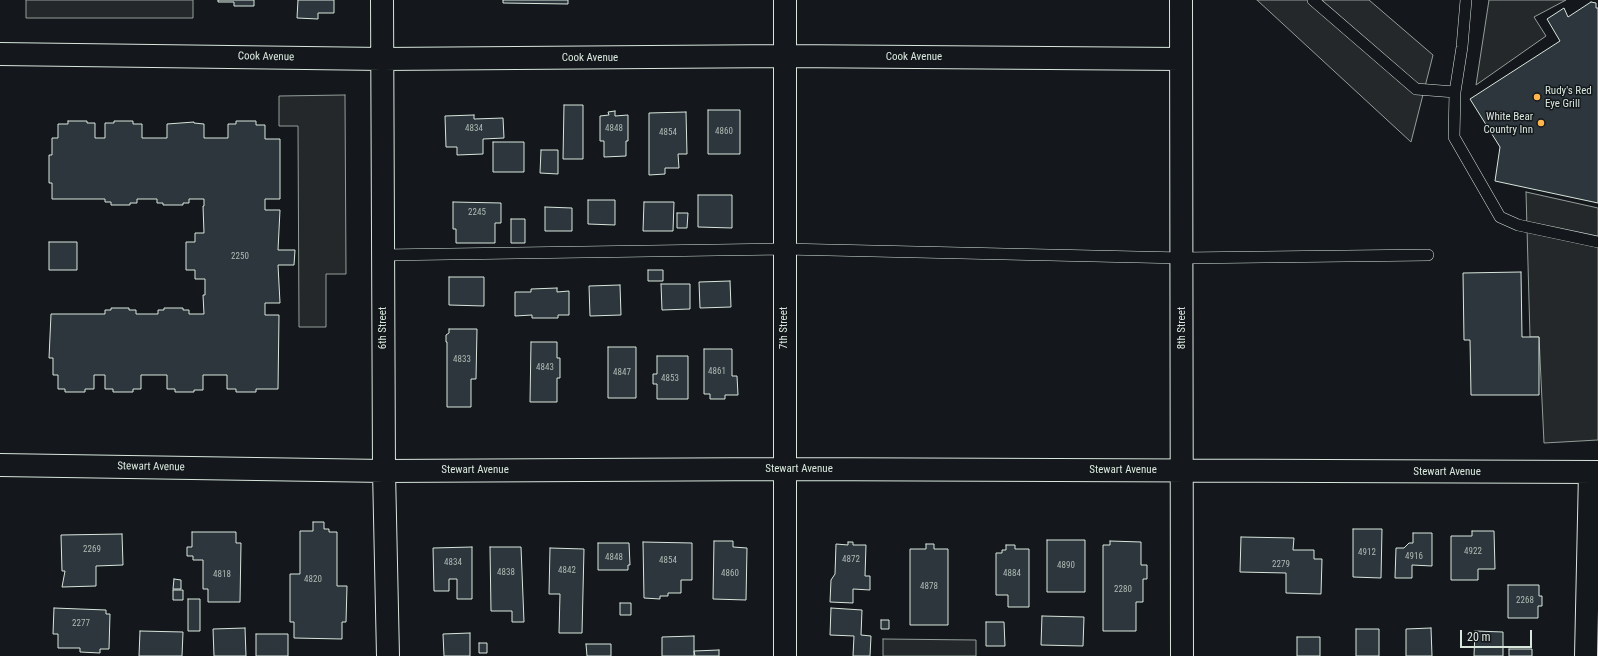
<!DOCTYPE html>
<html>
<head>
<meta charset="utf-8">
<style>
  body { margin:0 }
  #map { position:relative; width:1598px; height:656px; overflow:hidden; background:#14181c; font-family:"Roboto Condensed",sans-serif }
  canvas { display:block }
  .scale { position:absolute; left:1460px; top:630px; width:72px; height:18px; box-sizing:border-box; border:2px solid #d8e6dc; border-top:0; padding-left:5px; font-size:12px; line-height:14px; white-space:nowrap; color:#d8e6dc; -webkit-text-stroke:3px #14181c; paint-order:stroke }
</style>
</head>
<body>
<div id="map">
<canvas width="1598" height="656"></canvas>
<div class="scale">20 m</div>
</div>
<script>
const g = document.querySelector('canvas').getContext('2d');
g.lineJoin = 'round';
function paint(path, color) { g.fillStyle = color; g.fill(path, 'evenodd'); }
const poly = rows => new Path2D(rows.map(r => 'M' + r).join(''));
function trace(path, color, width, dash) { g.strokeStyle = color; g.lineWidth = width; g.lineCap = dash ? 'butt' : 'round'; g.setLineDash(dash || []); g.stroke(path); }
function label(font, color, halo, rows, align = 'center') {
  g.font = font + ' "Roboto Condensed",sans-serif'; g.lineWidth = 3; g.setLineDash([]); g.textBaseline = 'middle'; g.strokeStyle = halo; g.fillStyle = color; for (const [text, x, y, turn = 0] of rows) {
    g.save(); g.translate(x, y); g.rotate((+turn || 0) * Math.PI / 180); g.textAlign = isNaN(turn) ? turn : align; if (halo) g.strokeText(text, 0, 0); g.fillText(text, 0, 0); g.restore();
  }
}
const parking = poly([
  [26,0,193,0,193,18,26,18,26,0],
  [1257,0,1369,0,1433,55,1411,142,1257,0],
  [1489,0,1566,0,1534,17,1546,36,1476,85,1489,0],
  [345,95,346,274,326,274,326,327,299,327,298,126,279,126,279,96,345,95],
  [1526,192,1598,208,1598,440,1544,443,1539,337,1530,337,1526,192],
  [883,639,976,640,976,656,883,656,883,639]
]);
const building = poly([
  [218,0,254,0,254,6,234,6,234,2,218,2,218,0],
  [298,0,334,0,334,13,318,13,318,19,297,18,298,0],
  [503,0,568,0,568,4,503,3,503,0],
  [1591,2,1596,3,1596,8,1598,8,1598,203,1495,181,1500,147,1470,99,1560,41,1547,19,1564,8,1568,17,1591,2],
  [564,105,583,105,583,159,563,159,564,105],
  [708,110,740,110,740,154,708,154,708,110],
  [615,111,615,116,628,115,628,141,626,141,626,156,604,157,604,141,600,141,600,116,609,115,608,112,615,111],
  [686,112,687,154,678,154,679,168,665,168,665,174,649,175,649,113,686,112],
  [474,115,474,119,503,118,504,138,483,139,483,154,457,155,457,147,446,147,445,116,474,115],
  [68,121,87,121,87,123,95,123,95,138,105,138,105,123,114,123,114,121,133,121,133,124,142,124,142,138,167,138,167,124,194,122,194,123,204,124,204,138,228,138,228,124,236,124,236,121,256,121,256,125,265,125,265,139,280,139,280,199,265,199,265,210,280,210,278,250,295,250,294,265,278,265,280,303,265,303,265,315,279,315,278,389,256,389,256,392,236,392,236,389,227,389,227,375,203,375,203,390,194,390,194,392,175,392,175,389,167,389,167,375,141,375,141,389,133,389,133,392,113,392,113,389,105,389,105,375,94,375,94,389,85,389,85,392,65,392,65,389,58,389,58,375,53,375,53,358,49,358,51,314,105,314,105,310,111,310,111,308,129,308,129,310,136,310,136,314,158,314,158,310,164,310,164,308,183,308,183,310,189,310,189,314,204,314,203,295,205,295,205,279,195,279,195,270,186,270,186,242,195,242,195,233,204,233,203,206,204,206,204,199,189,199,189,203,183,203,183,205,163,205,163,203,157,203,157,199,137,199,137,203,130,203,130,205,111,205,111,202,105,202,105,199,52,199,52,183,49,183,49,155,52,155,52,138,58,138,58,124,68,124,68,121],
  [493,142,524,142,524,172,493,172,493,142],
  [541,150,558,150,558,174,540,173,541,150],
  [698,195,732,195,732,228,698,227,698,195],
  [588,200,615,200,615,225,588,224,588,200],
  [453,202,501,203,501,223,495,223,495,243,456,243,456,229,453,229,453,202],
  [644,202,674,202,673,231,643,231,644,202],
  [545,207,572,208,572,231,545,231,545,207],
  [677,213,688,213,687,228,677,228,677,213],
  [511,219,525,219,525,243,511,243,511,219],
  [49,242,77,242,77,270,49,270,49,242],
  [648,270,663,270,663,281,648,281,648,270],
  [1521,272,1522,337,1539,337,1539,395,1471,395,1470,340,1464,340,1463,273,1521,272],
  [449,277,484,277,484,306,449,305,449,277],
  [730,281,731,307,700,308,699,282,730,281],
  [661,284,690,284,690,309,662,310,661,284],
  [620,285,621,315,590,316,589,286,620,285],
  [557,288,557,292,569,291,569,315,558,315,558,318,532,318,532,315,515,316,515,292,531,292,531,289,557,288],
  [449,329,477,329,476,379,471,379,471,407,447,407,447,342,446,342,446,335,449,333,449,329],
  [531,342,557,342,557,358,560,358,560,378,557,378,557,402,530,402,531,342],
  [608,347,636,347,636,398,608,398,608,347],
  [704,349,732,349,732,376,737,376,738,395,725,395,725,399,710,399,710,394,704,394,704,349],
  [657,356,688,356,688,399,657,399,657,384,653,384,653,374,657,374,657,356],
  [313,522,324,522,324,529,329,529,329,532,337,532,337,586,347,586,346,622,342,622,342,639,294,638,294,622,290,622,290,574,300,574,300,531,313,531,313,522],
  [1353,529,1382,529,1381,578,1353,577,1353,529],
  [1472,531,1494,531,1495,569,1478,569,1478,580,1451,580,1451,536,1472,536,1472,531],
  [192,532,236,532,236,543,241,543,240,602,208,602,208,589,203,589,203,560,193,560,193,556,187,556,187,547,192,547,192,532],
  [1413,533,1432,533,1432,566,1412,565,1412,578,1395,578,1396,548,1404,548,1409,543,1413,543,1413,533],
  [122,534,123,565,96,566,96,586,62,587,65,571,62,571,61,535,122,534],
  [1241,537,1294,538,1293,550,1314,550,1314,559,1322,559,1321,594,1286,593,1286,573,1240,572,1241,537],
  [1047,540,1085,540,1085,592,1047,592,1047,540],
  [714,541,733,541,733,547,747,548,746,600,713,599,714,541],
  [1110,541,1141,542,1141,565,1147,565,1147,579,1143,579,1143,602,1136,602,1136,631,1103,631,1103,545,1110,545,1110,541],
  [643,542,692,543,692,580,681,580,681,593,668,593,668,596,660,596,660,599,644,598,643,542],
  [848,542,853,542,853,545,866,545,865,576,870,576,870,590,853,589,853,603,830,602,831,580,835,574,836,544,848,545,848,542],
  [598,543,629,543,630,565,628,565,628,570,598,570,598,543],
  [926,544,934,544,934,549,948,549,948,625,910,625,910,549,926,549,926,544],
  [1006,545,1015,545,1015,549,1029,549,1029,607,1008,607,1008,595,996,595,996,553,1002,553,1002,550,1006,550,1006,545],
  [472,547,472,599,457,599,457,579,449,579,449,591,434,591,433,548,472,547],
  [490,547,521,547,524,622,512,622,512,611,491,611,490,547],
  [550,548,584,549,582,633,559,633,560,594,549,594,550,548],
  [174,579,181,580,181,589,173,589,174,579],
  [1508,585,1539,585,1539,596,1542,596,1542,606,1538,606,1538,618,1508,618,1508,585],
  [173,590,183,590,183,600,173,600,173,590],
  [188,599,200,599,200,631,188,631,188,599],
  [620,603,631,603,631,615,620,615,620,603],
  [54,608,106,610,106,614,110,614,109,649,100,649,100,653,80,652,80,648,58,648,58,634,53,634,54,608],
  [831,608,862,610,861,635,871,636,870,656,853,656,854,636,830,635,831,608],
  [1042,616,1084,617,1083,646,1041,645,1042,616],
  [881,620,889,620,889,629,881,629,881,620],
  [986,622,1004,622,1005,646,986,646,986,622],
  [245,628,246,656,214,656,213,629,245,628],
  [1431,628,1432,656,1406,656,1406,629,1431,628],
  [1356,629,1379,629,1379,656,1356,656,1356,629],
  [140,631,183,632,182,656,139,656,140,631],
  [1475,631,1503,632,1503,656,1474,656,1475,631],
  [470,633,470,656,444,656,443,634,470,633],
  [256,634,288,634,288,656,256,656,256,634],
  [694,636,694,656,662,656,662,637,694,636],
  [1297,637,1320,637,1320,656,1297,656,1297,637],
  [479,643,487,643,487,653,479,653,479,643],
  [586,644,611,644,611,656,587,656,586,644],
  [1509,649,1532,649,1532,656,1509,656,1509,649],
  [719,650,719,656,695,656,694,651,719,650]
]);
const service = poly([
  [1313,0,1416,89,1455,92],
  [1466,0,1462,47,1455,92,1454,137,1500,217,1518,225,1598,242],
  [383,255,784,249,1182,258,1428,255]
]);
const minor = poly([
  [382,0,384,471,388,656],
  [785,0,785,656],
  [1181,0,1182,656],
  [0,54,382,59,785,56,1180,59],
  [0,465,384,471,784,469,1598,472],
  [1586,656,1590,472]
]);
const markers = [
  [1537,97,4,"#ffb74d"],
  [1541,123,4,"#ffb74d"]
];
const numberNames = [
  ["4834",474,129],
  ["4848",614,129],
  ["4860",724,132],
  ["4854",668,133],
  ["2245",477,213],
  ["2250",240,257],
  ["4833",462,360],
  ["4843",545,368],
  ["4861",717,372],
  ["4847",622,373],
  ["4853",670,379],
  ["2269",92,550],
  ["4922",1473,552],
  ["4912",1367,553],
  ["4916",1414,557],
  ["4848",614,558],
  ["4872",851,560],
  ["4854",668,561],
  ["4834",453,563],
  ["2279",1281,565],
  ["4890",1066,566],
  ["4842",567,571],
  ["4838",506,573],
  ["4860",730,574],
  ["4884",1012,574],
  ["4818",222,575],
  ["4820",313,580],
  ["4878",929,587],
  ["2280",1123,590],
  ["2268",1525,601],
  ["2277",81,624]
];
const streetNames = [
  ["Cook Avenue",266,57,1],
  ["Cook Avenue",914,57],
  ["Cook Avenue",590,58],
  ["6th Street",383,328,-90],
  ["7th Street",784,328,-90],
  ["8th Street",1182,328,-90],
  ["Stewart Avenue",151,467,1],
  ["Stewart Avenue",799,469],
  ["Stewart Avenue",475,470],
  ["Stewart Avenue",1123,470],
  ["Stewart Avenue",1447,472]
];
const poiNames = [
  ["Rudy's Red",1545,91],
  ["Eye Grill",1545,104],
  ["White Bear",1533,117,"right"],
  ["Country Inn",1533,130,"right"]
];
paint(parking, '#24282b');
trace(parking, '#939e99', 1);
paint(building, '#2c363c');
trace(building, '#d8e6dc', 1);
trace(service, '#d8e6dc', 12);
trace(minor, '#d8e6dc', 24);
trace(service, '#14181c', 11);
trace(minor, '#14181c', 22);
for (const [x, y, r, color] of markers) { const dot = new Path2D(); dot.arc(x, y, r, 0, 2 * Math.PI); g.fillStyle = color; g.fill(dot); trace(dot, '#14181c', 1.5); }
label('9px', '#adbab4', null, numberNames);
label('11px', '#d8e6dc', '#14181c', streetNames);
label('11px', '#d8e6dc', '#14181c', poiNames, 'left');
</script>
</body>
</html>
